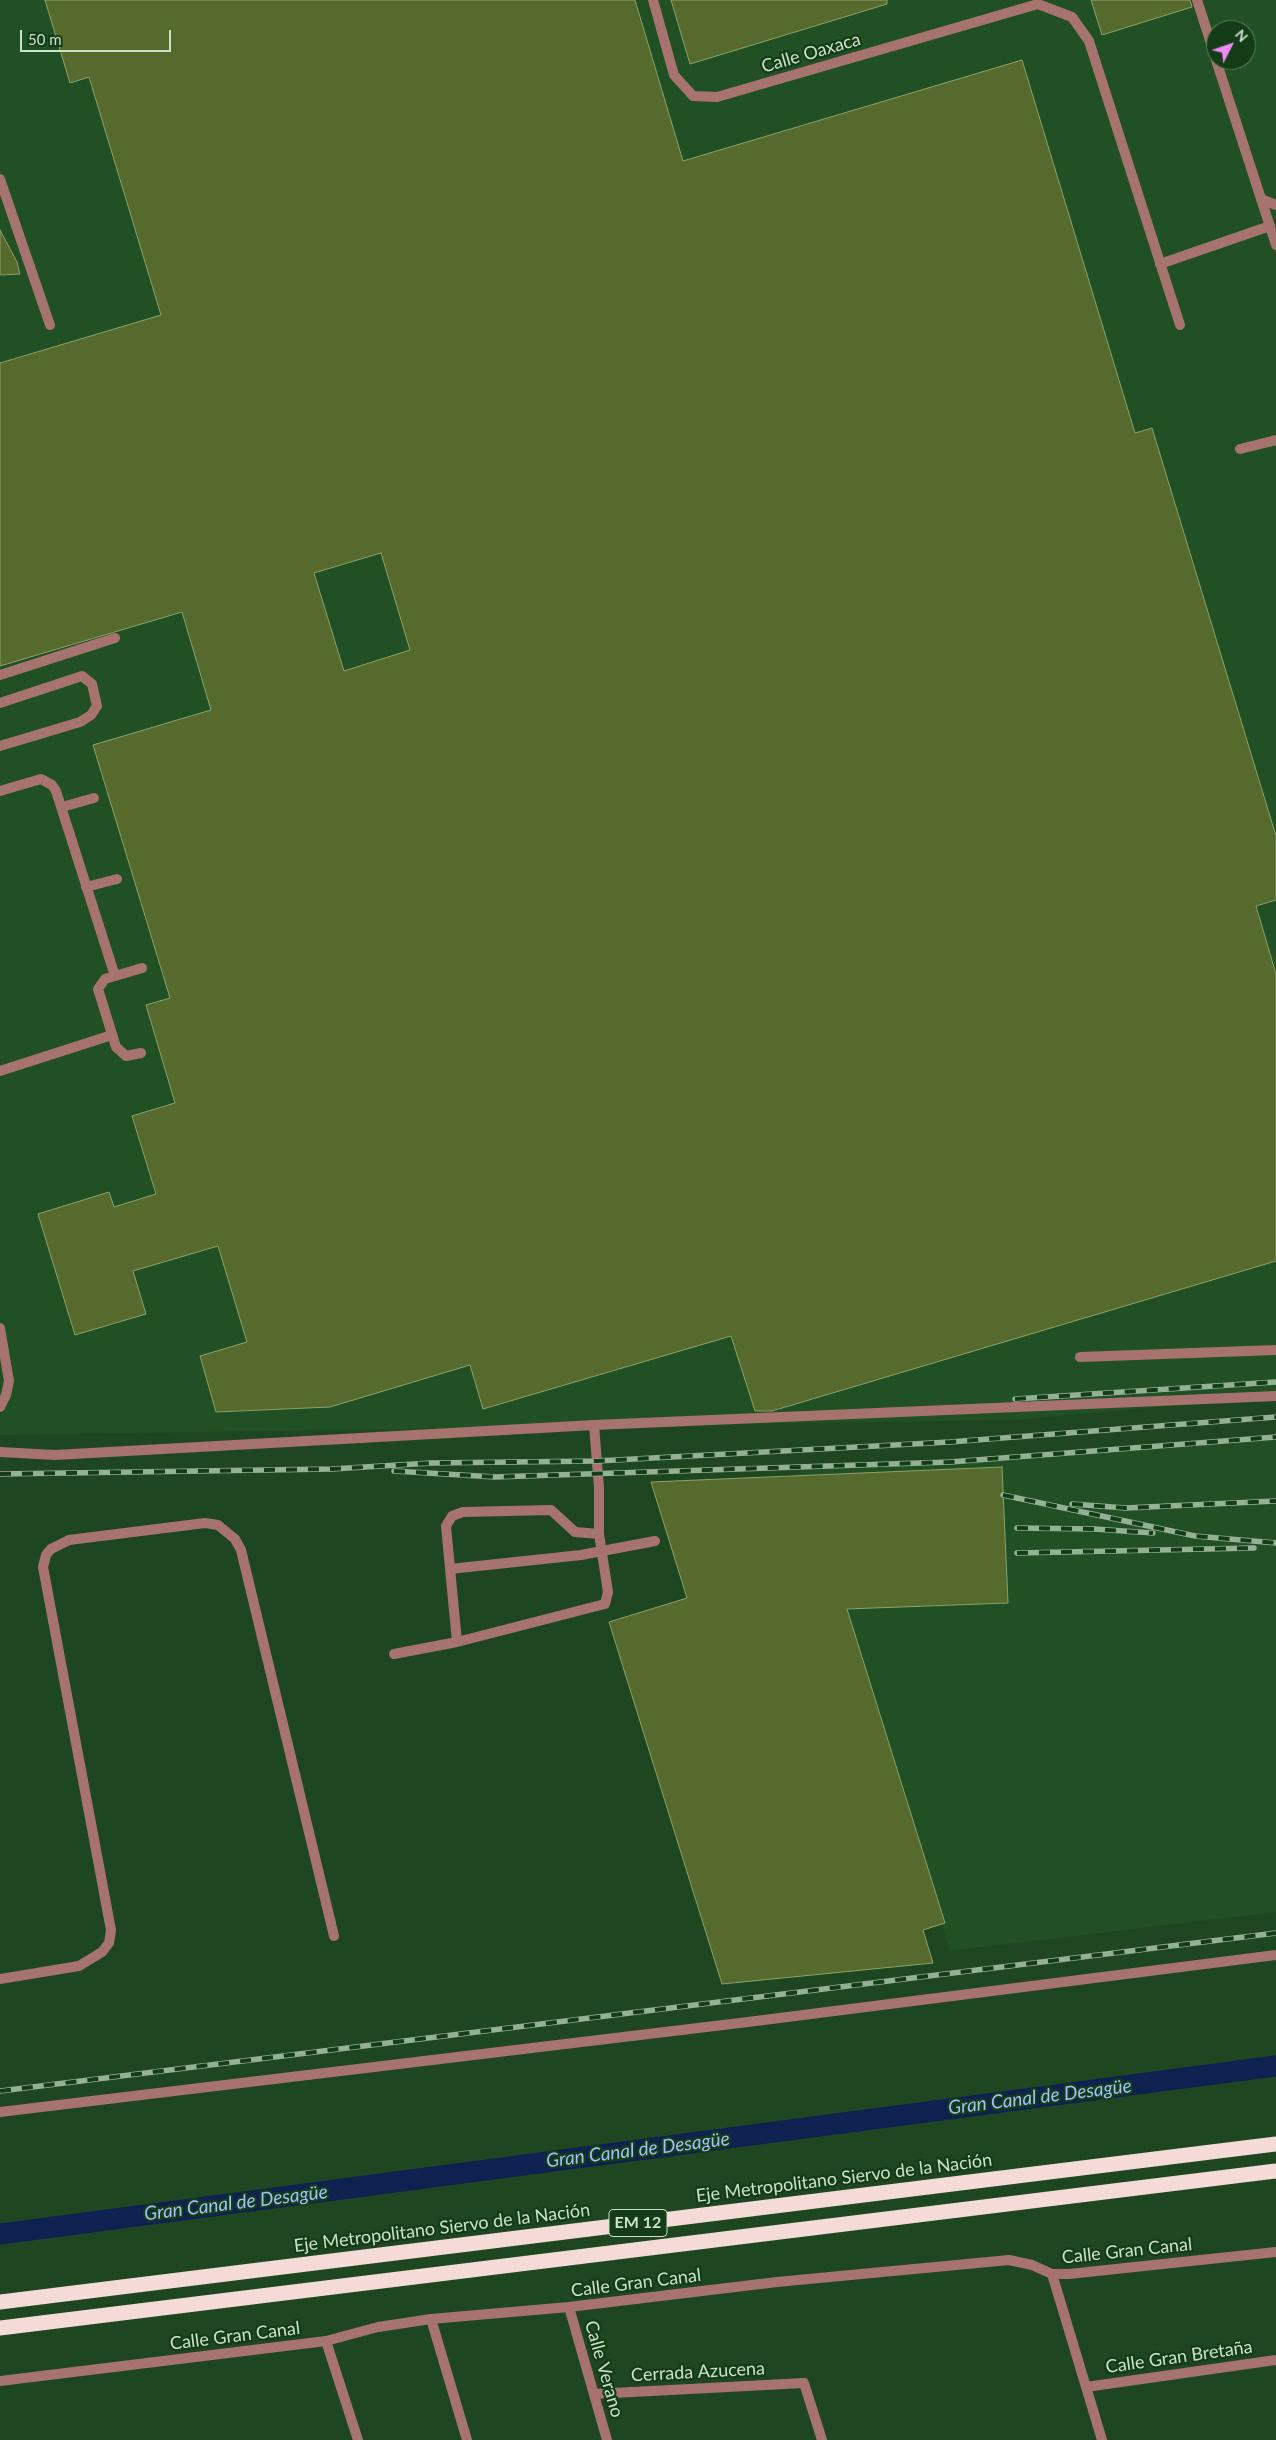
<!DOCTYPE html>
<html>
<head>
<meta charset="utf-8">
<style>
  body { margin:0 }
  #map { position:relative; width:1276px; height:2440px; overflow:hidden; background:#1e4721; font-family:Lato,sans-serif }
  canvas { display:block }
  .north { position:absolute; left:1206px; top:20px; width:50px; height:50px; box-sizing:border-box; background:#133c17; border:1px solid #5c7e5f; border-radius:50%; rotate:49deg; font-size:14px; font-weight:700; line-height:20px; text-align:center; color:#cae1ca }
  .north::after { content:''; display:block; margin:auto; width:18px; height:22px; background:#f08bf6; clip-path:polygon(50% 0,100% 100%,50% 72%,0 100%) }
  .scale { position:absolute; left:20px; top:30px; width:151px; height:22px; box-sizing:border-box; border:2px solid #cae1ca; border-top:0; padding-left:6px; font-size:15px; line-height:18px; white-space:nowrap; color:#cae1ca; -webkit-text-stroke:4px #133c17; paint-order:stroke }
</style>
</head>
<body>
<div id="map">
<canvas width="1276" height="2440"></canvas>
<div class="north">N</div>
<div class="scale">50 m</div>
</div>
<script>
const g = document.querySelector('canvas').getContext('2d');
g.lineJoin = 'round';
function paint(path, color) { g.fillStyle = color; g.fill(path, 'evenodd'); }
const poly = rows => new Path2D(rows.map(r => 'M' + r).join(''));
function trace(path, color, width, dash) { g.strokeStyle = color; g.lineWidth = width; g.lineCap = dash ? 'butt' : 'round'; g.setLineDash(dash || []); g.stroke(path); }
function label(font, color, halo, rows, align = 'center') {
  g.font = font + ' Lato,sans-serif'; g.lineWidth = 4.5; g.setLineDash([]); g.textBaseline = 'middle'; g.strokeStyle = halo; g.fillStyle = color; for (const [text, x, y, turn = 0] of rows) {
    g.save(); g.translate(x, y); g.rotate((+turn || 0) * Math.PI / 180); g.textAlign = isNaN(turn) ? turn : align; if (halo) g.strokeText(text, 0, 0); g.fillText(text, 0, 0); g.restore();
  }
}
const built = poly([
  [0,0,1276,0,1276,1396,1016,1420,0,1435],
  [1216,30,1246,30,1246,60,1216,60],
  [1276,1435,1276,1912,950,1951,799,1470]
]);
const canal = poly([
  [0,2234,1276,2066]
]);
const building = poly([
  [45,0,635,0,683,161,1022,60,1135,433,1152,428,1276,836,1276,900,1256,906,1276,974,1276,1261,772,1411,755,1411,731,1336,483,1409,470,1365,330,1407,216,1412,200,1356,247,1342,218,1246,133,1271,146,1314,75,1335,38,1214,109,1192,114,1207,156,1194,132,1116,175,1103,146,1005,170,998,93,745,211,710,182,612,0,666,0,363,161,315,89,77,70,83,45,0],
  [381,553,410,650,344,671,314,573,381,553],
  [671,0,887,0,887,4,690,64,671,0],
  [1091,0,1190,0,1192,7,1102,35,1091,0],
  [0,230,17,262,20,274,0,275,0,230],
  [1002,1467,1008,1603,847,1609,945,1923,923,1930,933,1963,722,1984,609,1622,687,1598,651,1482,1002,1467]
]);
const lane = poly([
  [653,0,674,75,693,96,717,97,1038,4,1072,17,1089,41,1180,325],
  [0,179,50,325],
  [1261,199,1276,205],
  [1160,264,1270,226],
  [1240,449,1276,440],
  [0,675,115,638],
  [0,703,82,676,92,684,97,706,91,715,80,722,0,746],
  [0,791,41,779,52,785,56,791,115,976],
  [62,807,94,798],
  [86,887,117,879],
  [141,1053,126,1056,116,1047,98,989,105,979,142,968],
  [0,1071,112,1035],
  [0,1328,9,1381,6,1395,0,1407],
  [1080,1357,1276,1350],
  [450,1569,581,1555,655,1541],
  [457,1642,446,1526,452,1516,463,1512,551,1510,575,1532,599,1534],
  [394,1654,457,1642,605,1604,608,1592,599,1534,599,1488,594,1425],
  [0,1979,79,1966,102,1952,109,1943,111,1930,43,1567,46,1555,51,1549,69,1540,205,1523,218,1525,235,1539,241,1550,334,1936]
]);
const street = poly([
  [1197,0,1216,59],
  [1216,60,1276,245],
  [0,1452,55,1455,594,1425,1276,1396],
  [0,2112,748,2022,1276,1955],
  [1052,2274,1102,2440],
  [569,2307,607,2440],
  [431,2319,467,2440],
  [326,2341,358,2440],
  [0,2381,326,2341,378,2327,431,2319,569,2307,777,2282,1009,2260,1032,2265,1052,2274,1069,2274,1276,2252],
  [1086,2387,1276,2360],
  [594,2394,804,2383,822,2440]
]);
const highway = poly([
  [0,2302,1276,2144],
  [0,2328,1276,2171]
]);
const rail = poly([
  [1015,1399,1276,1382],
  [394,1471,495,1477,950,1462,1276,1437],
  [0,1474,332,1469,431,1463,597,1461,950,1442,1276,1417],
  [1003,1495,1195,1536,1276,1543],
  [1072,1504,1126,1508,1276,1501],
  [1017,1528,1094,1529,1153,1533],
  [1017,1553,1254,1548],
  [0,2091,1276,1933]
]);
const shields = [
  [638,2223,58]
];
const shieldNames = [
  ["EM 12",638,2223]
];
const streetNames = [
  ["Calle Oaxaca",811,53,-16],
  ["Eje Metropolitano Siervo de la Nación",844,2178,-7],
  ["Eje Metropolitano Siervo de la Nación",442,2228,-7],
  ["Calle Gran Canal",1127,2251,-6],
  ["Calle Gran Canal",636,2283,-7],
  ["Calle Gran Canal",235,2336,-7],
  ["Calle Gran Bretaña",1179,2357,-8],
  ["Calle Verano",604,2369,74],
  ["Cerrada Azucena",698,2372,-3]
];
const waterNames = [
  ["Gran Canal de Desagüe",1040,2097,-7],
  ["Gran Canal de Desagüe",638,2150,-7],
  ["Gran Canal de Desagüe",236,2203,-7]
];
paint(built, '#205024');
trace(canal, '#0f2150', 21);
paint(building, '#566a2e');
trace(building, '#8da16b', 1);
trace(lane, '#a7736e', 10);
trace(street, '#a7736e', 10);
trace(highway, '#f5dbd8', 15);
trace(rail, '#94b195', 5.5);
trace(rail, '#133c17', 4, [11]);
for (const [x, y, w] of shields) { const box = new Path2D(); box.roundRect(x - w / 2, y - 13.5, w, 27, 4); g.fillStyle = '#133c17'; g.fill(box); trace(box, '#cae1ca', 1); }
label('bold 16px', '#cae1ca', null, shieldNames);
label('18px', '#cae1ca', '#133c17', streetNames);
label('italic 19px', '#a2bffe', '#133c17', waterNames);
</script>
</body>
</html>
